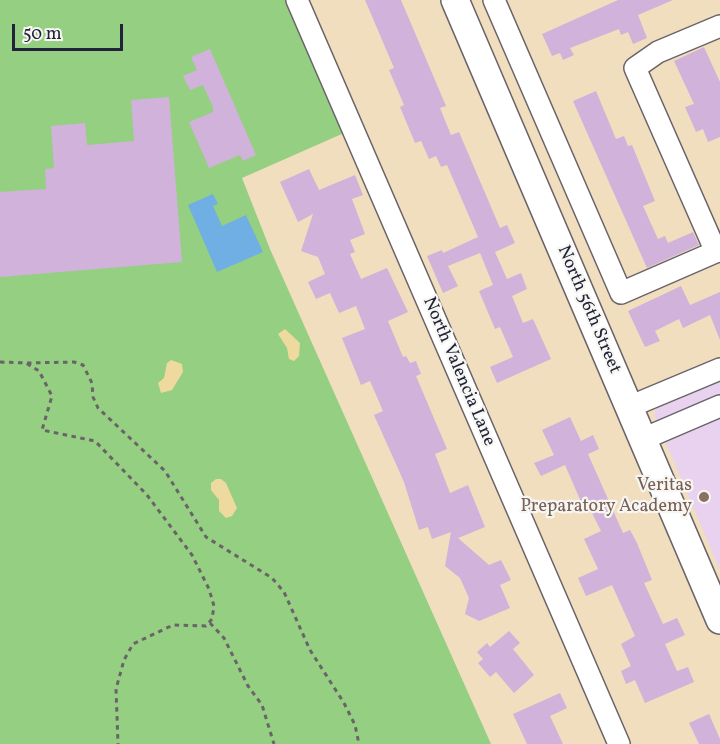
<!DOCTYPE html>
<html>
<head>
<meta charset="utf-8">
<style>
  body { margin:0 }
  #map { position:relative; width:720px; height:744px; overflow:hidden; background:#f1debe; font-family:Vollkorn,serif }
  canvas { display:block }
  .scale { position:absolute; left:12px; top:24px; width:111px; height:27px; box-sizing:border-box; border:3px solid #22223b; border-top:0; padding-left:8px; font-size:18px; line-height:21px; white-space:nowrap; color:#22223b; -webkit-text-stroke:4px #f6f6f2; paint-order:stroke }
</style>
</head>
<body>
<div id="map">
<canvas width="720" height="744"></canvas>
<div class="scale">50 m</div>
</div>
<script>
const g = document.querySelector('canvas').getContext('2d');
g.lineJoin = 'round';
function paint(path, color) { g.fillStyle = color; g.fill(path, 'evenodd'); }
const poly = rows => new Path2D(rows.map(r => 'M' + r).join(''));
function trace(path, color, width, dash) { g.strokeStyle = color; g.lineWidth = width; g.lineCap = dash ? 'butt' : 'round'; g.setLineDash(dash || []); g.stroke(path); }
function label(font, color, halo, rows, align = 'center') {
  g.font = font + ' Vollkorn,serif'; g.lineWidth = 4.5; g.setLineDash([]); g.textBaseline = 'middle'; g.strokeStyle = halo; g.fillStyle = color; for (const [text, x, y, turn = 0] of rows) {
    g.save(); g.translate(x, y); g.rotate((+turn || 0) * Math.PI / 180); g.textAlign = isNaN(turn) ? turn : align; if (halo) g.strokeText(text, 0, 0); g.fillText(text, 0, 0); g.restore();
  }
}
const built = poly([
  [720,379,720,570,654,415,657,407,661,405]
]);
const green = poly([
  [0,0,286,0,344,133,242,178,270,249,491,744,0,744]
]);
const sand = poly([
  [285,329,300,343,299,356,294,361,289,359,287,348,278,334],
  [171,360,182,364,183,372,172,390,161,393,158,383,164,378,167,363],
  [216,479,221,479,226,483,237,508,232,516,226,518,219,511,219,500,211,490,211,483]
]);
const water = poly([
  [213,194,218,204,213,206,222,226,246,215,263,252,217,272,188,205]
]);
const building = poly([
  [365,0,401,0,446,106,440,108,451,135,459,132,500,228,507,225,515,243,495,252,507,279,521,273,527,289,512,296,523,323,533,319,551,359,497,383,490,367,513,357,500,327,495,329,479,291,493,285,480,253,448,266,458,286,443,293,427,256,442,250,443,253,478,237,447,165,441,167,436,156,429,159,421,141,415,143,400,107,404,105,389,70,394,68],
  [618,0,673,0,638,15,647,38,633,44,628,32,621,35,619,29,570,48,574,55,563,60,560,53,552,56,542,34],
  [704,47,720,82,720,137,708,142,703,129,696,132,685,107,694,104,674,61],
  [210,49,256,155,243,161,240,155,209,168,189,122,213,112,213,107,203,85,190,90,183,76,197,70,191,57],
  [596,91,616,139,624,136,628,146,632,145,655,201,643,206,658,239,665,236,668,243,693,232,699,245,647,268,573,101],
  [169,97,182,262,0,277,0,192,46,189,45,169,54,168,51,126,85,123,87,145,134,141,131,100],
  [309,169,319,190,355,175,363,195,352,199,365,234,350,240,355,252,350,254,361,279,387,268,408,312,388,321,403,357,406,356,410,363,416,361,421,374,416,376,447,449,435,454,450,493,468,485,485,527,458,538,489,565,501,560,511,580,500,585,510,608,479,621,465,614,469,598,460,578,445,566,451,532,432,539,428,527,419,530,404,482,374,415,383,411,370,381,361,385,342,338,365,329,356,306,339,313,330,293,316,299,308,282,325,274,318,257,301,251,313,214,298,222,280,182],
  [681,286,690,305,720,292,720,340,710,315,683,328,679,319,655,331,660,341,645,347,628,311],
  [570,417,581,441,593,435,599,449,588,454,623,533,630,530,637,543,652,580,644,583,663,624,677,618,685,635,665,644,677,671,688,667,694,682,645,703,635,680,626,684,621,671,631,666,621,644,635,636,612,585,586,596,578,578,598,569,584,539,601,531,590,509,585,511,565,465,541,476,534,463,554,455,542,430],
  [509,631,520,643,513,649,534,675,514,693,496,672,490,677,478,663,483,659,477,652,487,643,490,647],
  [560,693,567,708,550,716,563,744,527,744,513,714],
  [709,714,720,739,720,744,699,744,689,723]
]);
const path = poly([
  [0,362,26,363,39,371,52,396,42,430,95,441,147,495,192,555,209,589,214,606,212,619,206,626,173,625,133,644,124,660,116,689,118,744],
  [27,363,74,362,83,365,92,383,93,397,98,408,165,471,206,537,272,578,284,592,310,650,344,703,355,725,359,744],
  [210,623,224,638,248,686,262,705,274,744]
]);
const minor = poly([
  [297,0,619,744],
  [494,0,621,293,720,250],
  [716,252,635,68,658,52,720,26],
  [629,407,720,369],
  [643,439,720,406]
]);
const major = poly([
  [455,0,720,620]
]);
const markers = [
  [704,497,6,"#8d6e63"]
];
const streetNames = [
  ["North 56th Street",588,310,67],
  ["North Valencia Lane",458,372,67]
];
const educationNames = [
  ["Veritas",692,487],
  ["Preparatory Academy",692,508]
];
paint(built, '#e8d2ef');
paint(green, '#95cf82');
paint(sand, '#eeda9e');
paint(water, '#70afe3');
paint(building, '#d1b2da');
trace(minor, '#6a6469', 24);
trace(major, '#6a6469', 30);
trace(path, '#6a6469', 3, [4.5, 4.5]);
trace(minor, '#fff', 21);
trace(major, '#fff', 27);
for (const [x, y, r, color] of markers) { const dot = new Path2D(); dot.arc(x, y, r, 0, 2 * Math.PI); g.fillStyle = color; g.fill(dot); trace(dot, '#f6f6f2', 2); }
label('18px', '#22223b', '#f6f6f2', streetNames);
label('18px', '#785e54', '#f6f6f2', educationNames, 'right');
</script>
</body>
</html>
